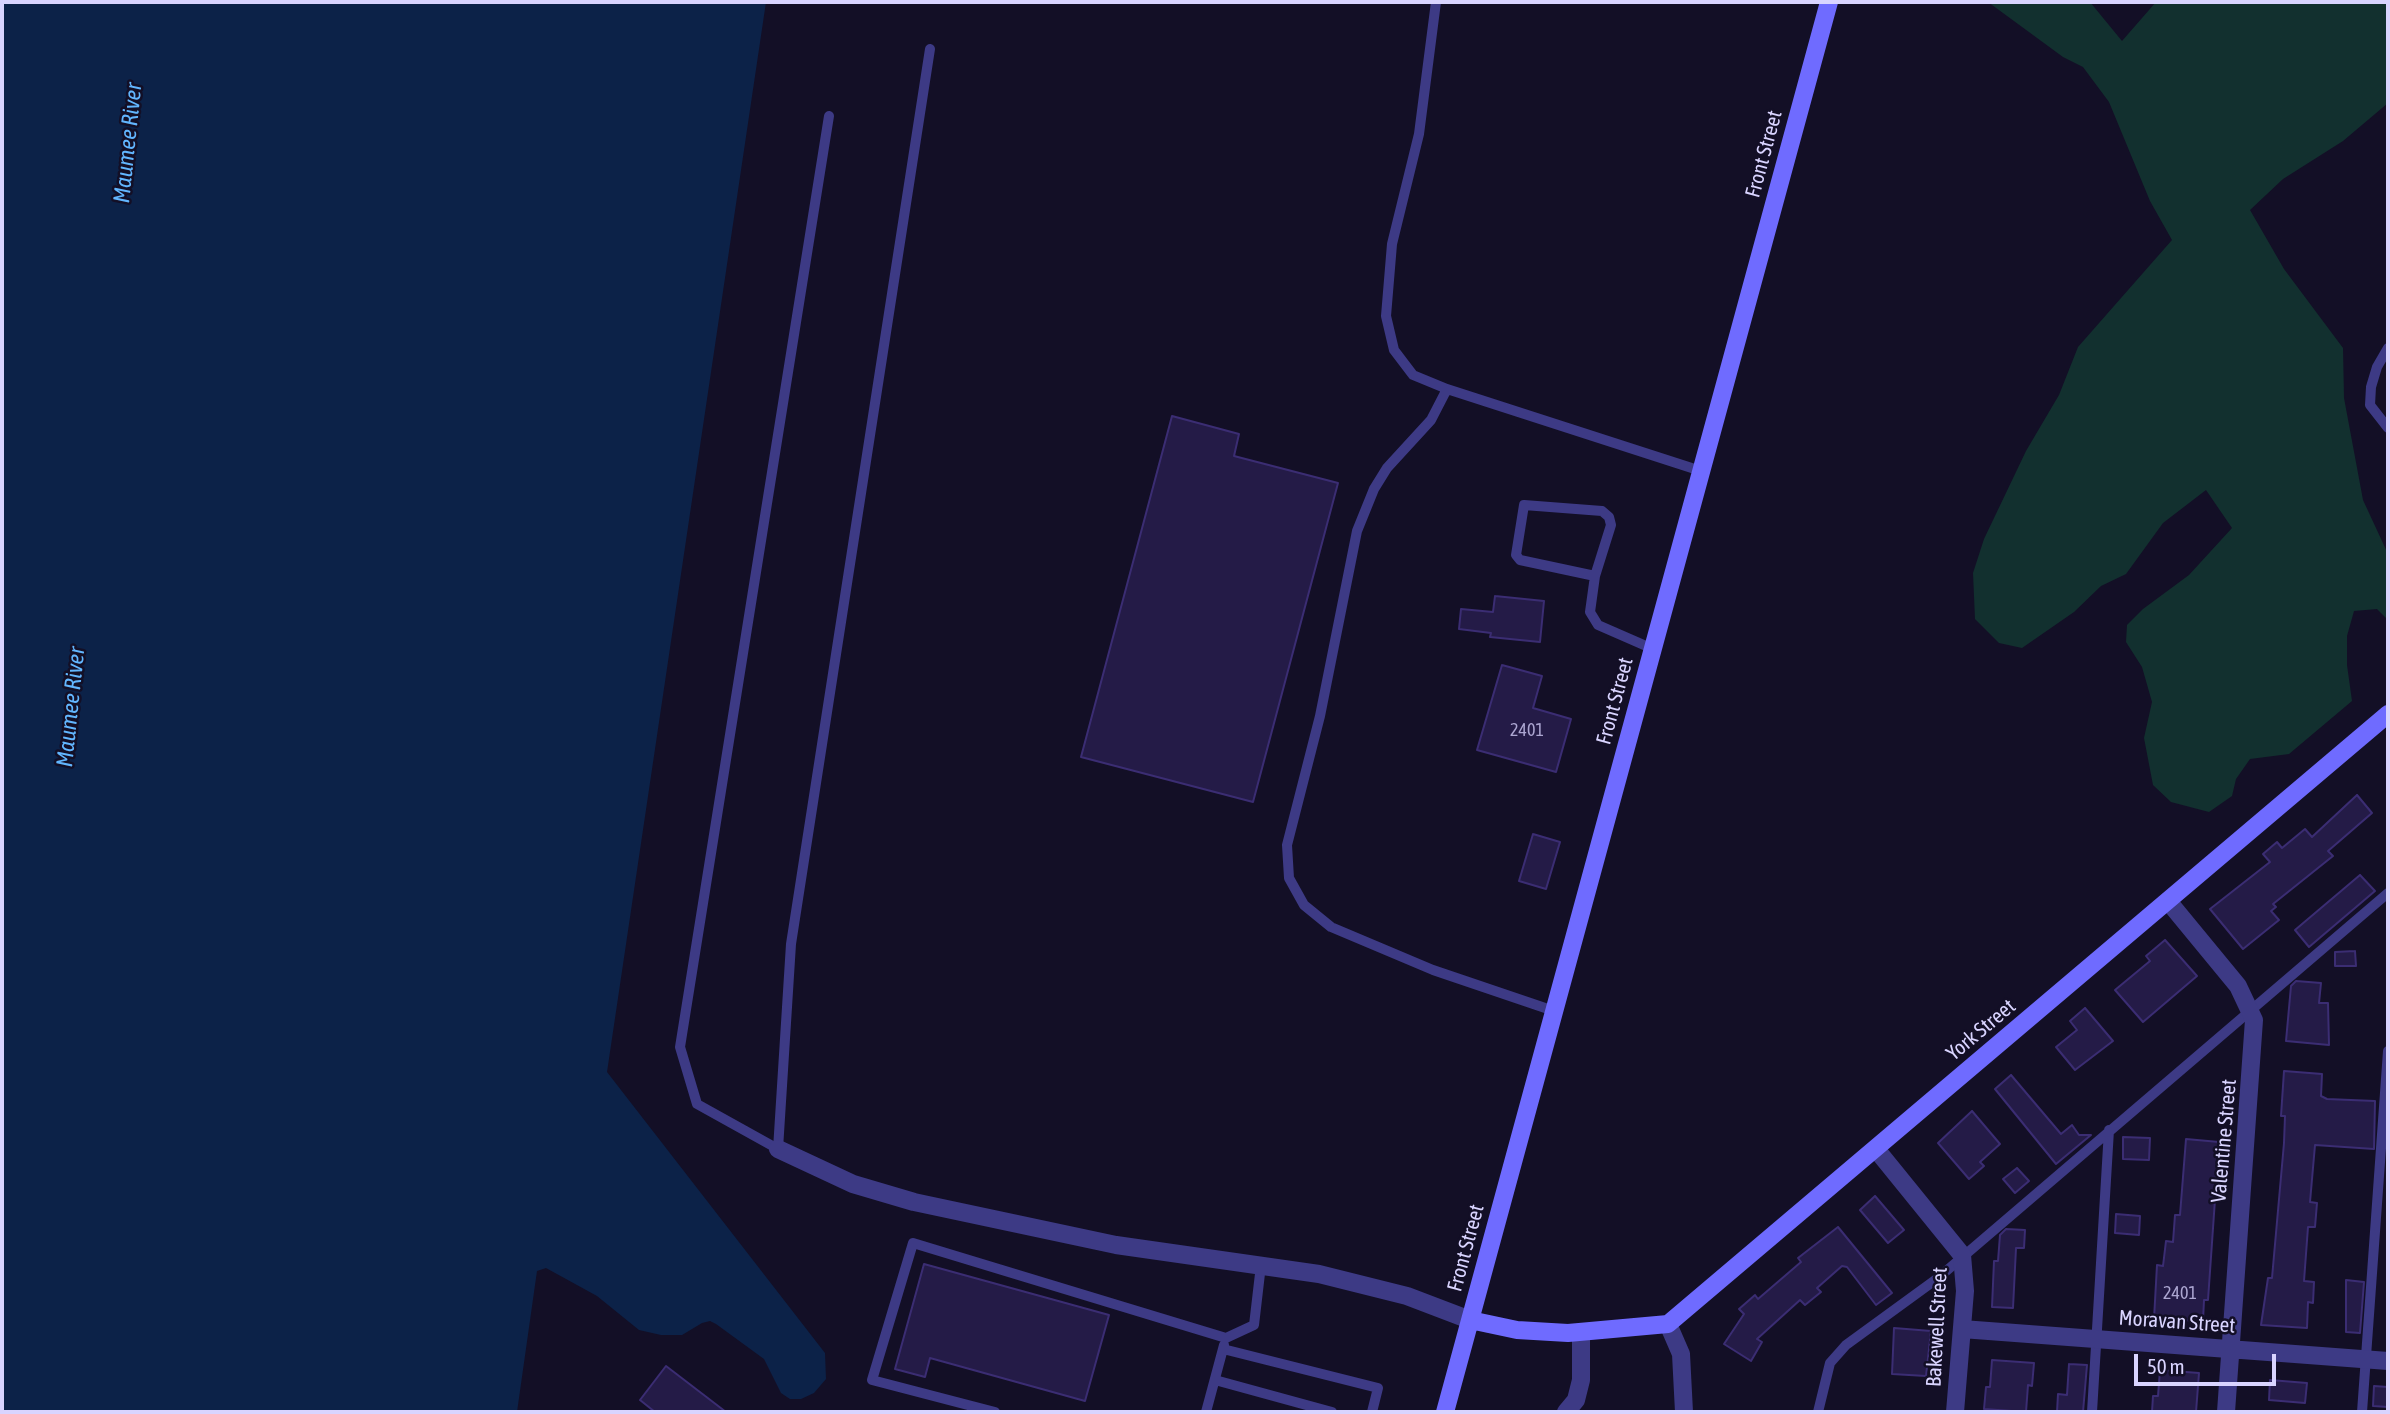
<!DOCTYPE html>
<html>
<head>
<meta charset="utf-8">
<style>
  body { margin:0 }
  #map { position:relative; width:2390px; height:1414px; overflow:hidden; background:#130f26; font-family:"Asap Condensed",sans-serif }
  canvas { display:block }
  .frame { position:absolute; inset:0; border:4px solid #d9d4ff; pointer-events:none }
  .scale { position:absolute; left:2134px; top:1354px; width:142px; height:32px; box-sizing:border-box; border:4px solid #d9d4ff; border-top:0; padding-left:9px; font-size:21px; line-height:24px; white-space:nowrap; color:#d9d4ff; -webkit-text-stroke:5px #130f26; paint-order:stroke }
</style>
</head>
<body>
<div id="map">
<canvas width="2390" height="1414"></canvas>
<div class="frame"></div>
<div class="scale">50 m</div>
</div>
<script>
const g = document.querySelector('canvas').getContext('2d');
g.lineJoin = 'round';
function paint(path, color) { g.fillStyle = color; g.fill(path, 'evenodd'); }
const poly = rows => new Path2D(rows.map(r => 'M' + r).join(''));
function trace(path, color, width, dash) { g.strokeStyle = color; g.lineWidth = width; g.lineCap = dash ? 'butt' : 'round'; g.setLineDash(dash || []); g.stroke(path); }
function label(font, color, halo, rows, align = 'center') {
  g.font = font + ' "Asap Condensed",sans-serif'; g.lineWidth = 5; g.setLineDash([]); g.textBaseline = 'middle'; g.strokeStyle = halo; g.fillStyle = color; for (const [text, x, y, turn = 0] of rows) {
    g.save(); g.translate(x, y); g.rotate((+turn || 0) * Math.PI / 180); g.textAlign = isNaN(turn) ? turn : align; if (halo) g.strokeText(text, 0, 0); g.fillText(text, 0, 0); g.restore();
  }
}
const green = poly([
  [1988,2,2090,2,2122,41,2156,2,2388,2,2388,103,2343,141,2283,179,2250,210,2284,269,2343,348,2344,398,2363,500,2388,554,2388,620,2377,609,2354,611,2347,636,2347,665,2352,701,2289,754,2250,759,2236,779,2232,796,2209,812,2171,802,2153,785,2144,738,2152,702,2142,667,2126,642,2127,625,2143,609,2189,575,2232,528,2206,490,2163,523,2126,574,2101,586,2074,612,2022,648,1999,643,1975,619,1973,573,1984,539,2026,451,2059,395,2078,347,2172,240,2150,201,2109,102,2083,67,2063,57]
]);
const water = poly([
  [2,2,766,2,607,1072,825,1353,826,1379,814,1393,801,1399,790,1399,781,1393,764,1359,716,1324,710,1321,702,1323,682,1335,661,1335,639,1330,597,1296,546,1268,537,1271,517,1412,2,1412]
]);
const building = poly([
  [1172,416,1239,434,1234,456,1338,483,1253,802,1081,757,1172,416],
  [1495,596,1544,601,1540,642,1490,637,1491,633,1459,629,1461,609,1493,612,1495,596],
  [1502,665,1542,676,1533,708,1571,719,1556,772,1477,750,1502,665],
  [2357,795,2372,813,2328,851,2333,856,2273,904,2276,907,2271,911,2279,920,2243,949,2210,909,2270,862,2263,854,2277,842,2282,848,2305,829,2312,837,2357,795],
  [1533,834,1560,842,1546,889,1519,881,1533,834],
  [2360,875,2375,891,2309,947,2295,930,2360,875],
  [2165,940,2197,976,2143,1022,2115,990,2150,961,2146,956,2165,940],
  [2355,951,2356,966,2335,966,2335,952,2355,951],
  [2296,981,2321,983,2319,1003,2328,1003,2329,1045,2286,1041,2291,986,2296,981],
  [2085,1008,2113,1041,2075,1070,2056,1047,2077,1030,2070,1021,2085,1008],
  [2284,1071,2322,1074,2321,1096,2327,1099,2375,1101,2374,1149,2315,1145,2310,1202,2317,1203,2315,1227,2308,1227,2304,1281,2314,1282,2313,1303,2308,1302,2307,1328,2261,1325,2268,1278,2272,1278,2284,1143,2285,1116,2281,1116,2284,1071],
  [2011,1075,2061,1134,2072,1125,2079,1135,2091,1135,2056,1164,1995,1089,2011,1075],
  [1972,1111,2000,1144,1980,1162,1984,1166,1969,1179,1938,1143,1972,1111],
  [2123,1137,2150,1138,2149,1160,2123,1159,2123,1137],
  [2186,1139,2219,1142,2208,1300,2204,1300,2203,1321,2154,1319,2157,1265,2163,1266,2166,1241,2173,1242,2175,1215,2180,1215,2186,1139],
  [2017,1168,2029,1181,2015,1193,2003,1179,2017,1168],
  [1875,1196,1904,1230,1888,1243,1860,1210,1875,1196],
  [2116,1214,2140,1216,2139,1235,2115,1233,2116,1214],
  [1838,1227,1892,1293,1876,1305,1847,1267,1842,1266,1817,1288,1821,1292,1805,1305,1800,1300,1757,1339,1762,1342,1751,1361,1724,1344,1744,1314,1739,1309,1755,1295,1758,1299,1801,1262,1798,1258,1838,1227],
  [2006,1229,2025,1230,2024,1248,2016,1248,2013,1308,1992,1307,1994,1261,1998,1261,2000,1235,2006,1229],
  [924,1264,1109,1315,1085,1401,930,1358,925,1377,895,1369,924,1264],
  [2346,1280,2364,1282,2360,1333,2346,1332,2346,1280],
  [1894,1328,1931,1331,1926,1376,1892,1374,1894,1328],
  [1992,1360,2034,1363,2032,1386,2028,1385,2026,1412,1984,1409,1986,1387,1990,1387,1992,1360],
  [2069,1364,2087,1365,2083,1412,2057,1412,2058,1394,2067,1395,2069,1364],
  [666,1366,726,1412,655,1412,640,1400,666,1366],
  [2160,1370,2199,1373,2196,1412,2152,1412,2153,1396,2158,1396,2160,1370],
  [2270,1380,2307,1383,2305,1403,2269,1400,2270,1380],
  [2374,1386,2388,1387,2388,1407,2373,1406,2374,1386]
]);
const lane = poly([
  [1436,2,1419,134,1392,244,1386,316,1394,350,1413,375,1447,389,1701,471],
  [829,116,680,1047,697,1104,778,1149,791,944,930,49],
  [2388,348,2377,367,2371,387,2370,405,2388,428],
  [1447,389,1431,420,1387,468,1374,489,1357,531,1320,716,1287,845,1289,878,1304,905,1331,927,1433,970,1554,1011],
  [1595,576,1520,560,1516,555,1524,505,1602,511,1609,517,1611,525,1595,576,1590,612,1598,625,1653,649],
  [1223,1349,1378,1388,1372,1412],
  [1215,1380,1332,1412],
  [995,1412,872,1380,913,1243,1226,1338,1254,1325,1261,1265],
  [1206,1412,1224,1345],
  [1818,1412,1830,1363,1846,1345,1938,1278,2388,893],
  [2092,1412,2109,1130],
  [2362,1412,2388,1051]
]);
const street = poly([
  [2168,901,2238,986,2254,1020,2226,1412],
  [778,1149,853,1184,914,1202,1116,1245,1319,1274,1407,1296,1470,1320],
  [1876,1149,1962,1255,1965,1291,1955,1412],
  [1668,1324,1681,1354,1684,1412],
  [1962,1329,2388,1361],
  [1566,1412,1576,1400,1581,1380,1581,1332]
]);
const secondary = poly([
  [1470,1320,1517,1330,1568,1333,1668,1324,2388,714],
  [1445,1412,1829,2]
]);
const numberNames = [
  ["2401",1527,730],
  ["2401",2180,1293]
];
const streetNames = [
  ["Front Street",1764,154,-75],
  ["Front Street",1615,701,-75],
  ["York Street",1981,1030,-40],
  ["Valentine Street",2224,1141,-85],
  ["Front Street",1466,1248,-75],
  ["Moravan Street",2177,1322,4],
  ["Bakewell Street",1937,1327,-87]
];
const waterNames = [
  ["Maumee River",128,143,-84],
  ["Maumee River",71,707,-84]
];
paint(green, '#12302f');
paint(water, '#0c2248');
paint(building, '#241b47');
trace(building, '#3b2d73', 2);
trace(lane, '#3d3a85', 10);
trace(street, '#3d3a85', 18);
trace(secondary, '#6f6bff', 18);
label('18px', '#aca6d1', null, numberNames);
label('21px', '#d9d4ff', '#130f26', streetNames);
label('italic 23px', '#62b6ff', '#130f26', waterNames);
</script>
</body>
</html>
